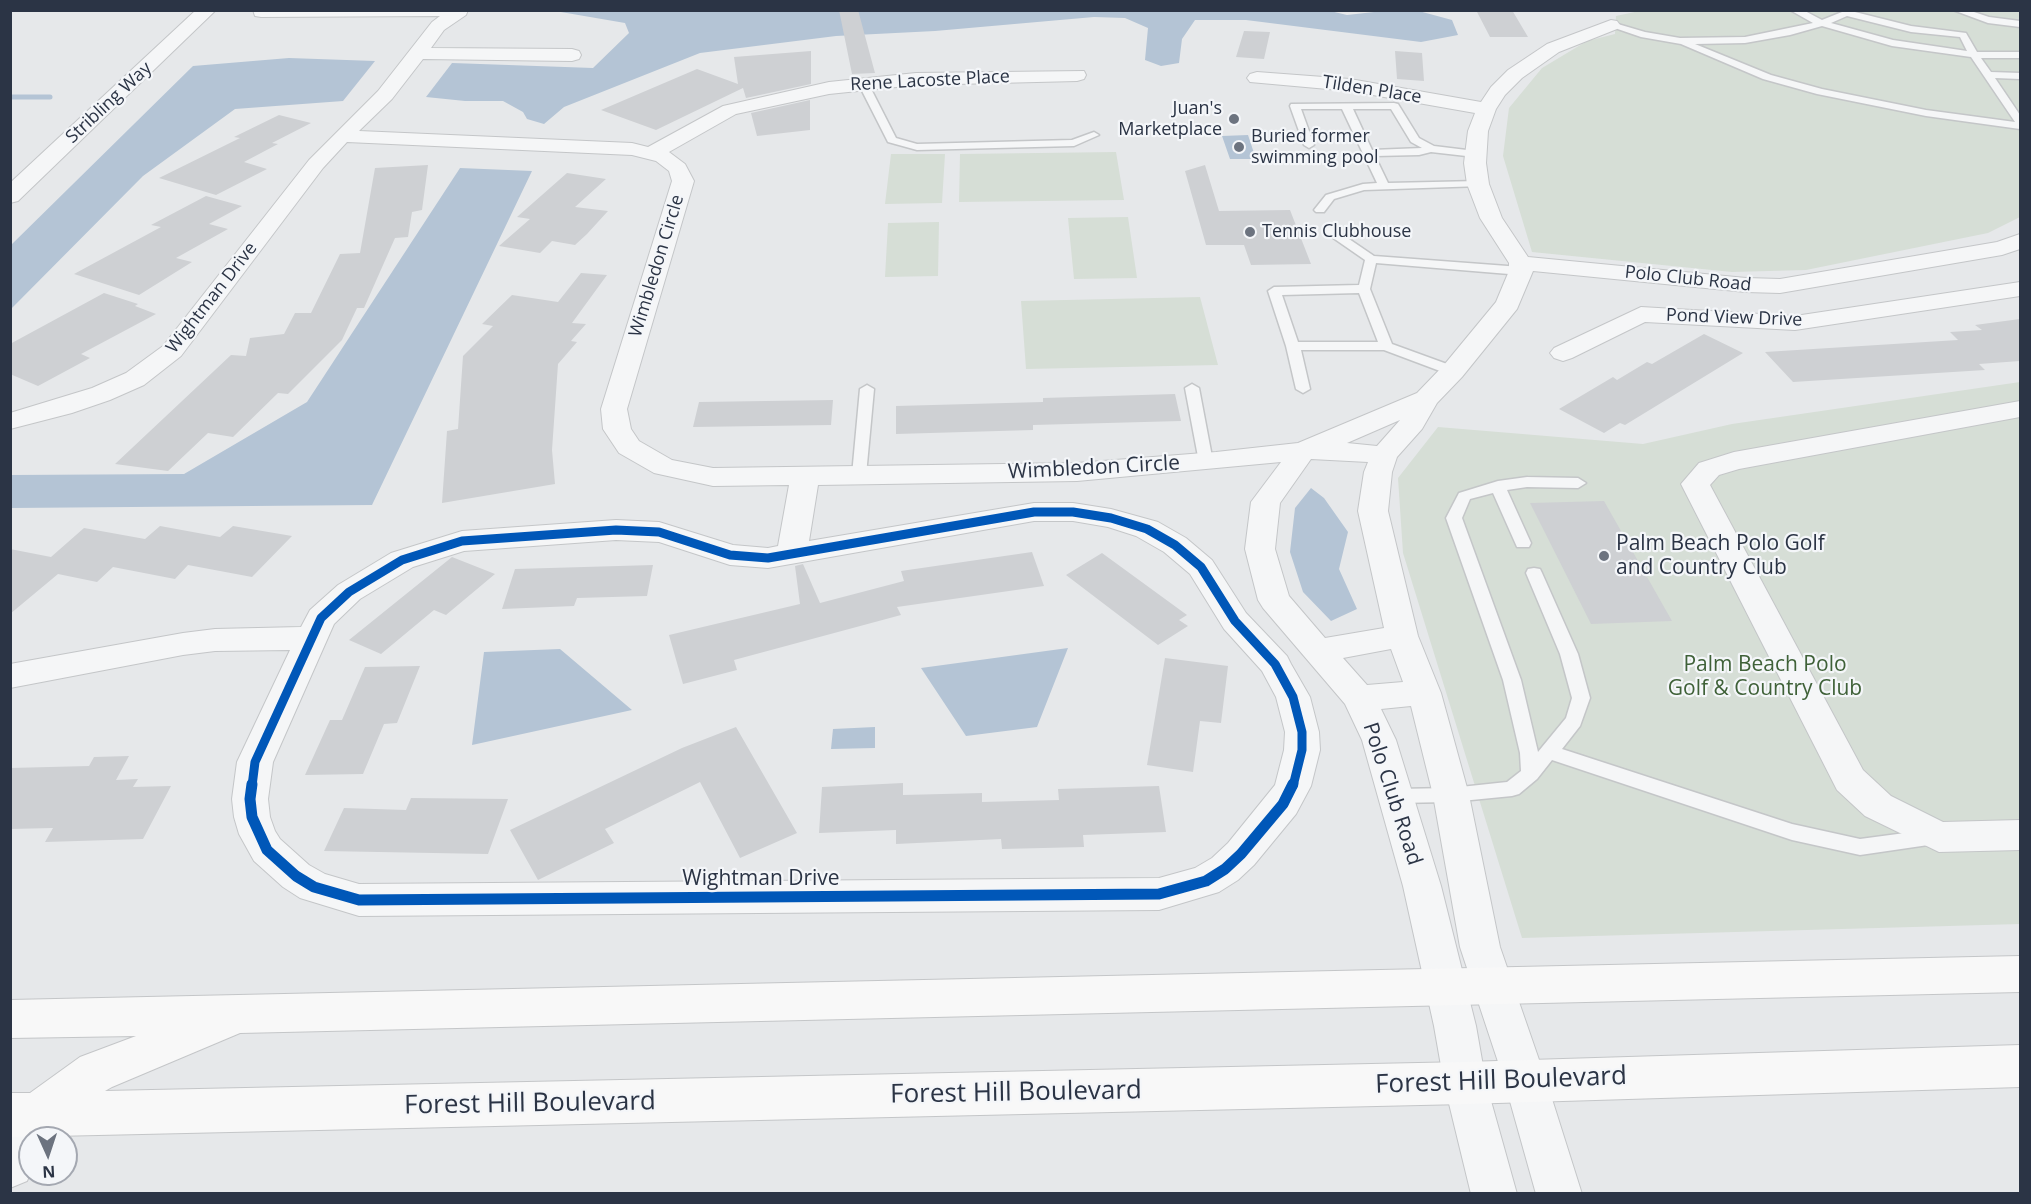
<!DOCTYPE html>
<html>
<head>
<meta charset="utf-8">
<style>
  body { margin:0 }
  #map { position:relative; width:2031px; height:1204px; overflow:hidden; background:#e6e8ea; font-family:"Open Sans",sans-serif }
  canvas { display:block }
  .frame { position:absolute; inset:0; border:12px solid #2b3445; pointer-events:none }
  .north { position:absolute; left:18px; top:1126px; width:60px; height:60px; box-sizing:border-box; background:#f4f6f9; border:2px solid #a4a8b1; border-radius:50%; rotate:177deg; font-size:16px; font-weight:700; line-height:24px; text-align:center; color:#2b3445 }
  .north::after { content:''; display:block; margin:auto; width:21px; height:27px; background:#6c737f; clip-path:polygon(50% 0,100% 100%,50% 72%,0 100%) }
</style>
</head>
<body>
<div id="map">
<canvas width="2031" height="1204"></canvas>
<div class="frame"></div>
<div class="north">N</div>
</div>
<script>
const g = document.querySelector('canvas').getContext('2d');
g.lineJoin = 'round';
function paint(path, color) { g.fillStyle = color; g.fill(path, 'evenodd'); }
const poly = rows => new Path2D(rows.map(r => 'M' + r).join(''));
function trace(path, color, width, dash) { g.strokeStyle = color; g.lineWidth = width; g.lineCap = dash ? 'butt' : 'round'; g.setLineDash(dash || []); g.stroke(path); }
function label(font, color, halo, rows, align = 'center') {
  g.font = font + ' "Open Sans",sans-serif'; g.lineWidth = 4.5; g.setLineDash([]); g.textBaseline = 'middle'; g.strokeStyle = halo; g.fillStyle = color; for (const [text, x, y, turn = 0] of rows) {
    g.save(); g.translate(x, y); g.rotate((+turn || 0) * Math.PI / 180); g.textAlign = isNaN(turn) ? turn : align; if (halo) g.strokeText(text, 0, 0); g.fillText(text, 0, 0); g.restore();
  }
}
const green = poly([
  [1644,10,2020,11,2020,217,1988,233,1806,270,1732,272,1532,252,1503,156,1509,108,1542,68,1587,41,1615,34,1616,16],
  [1116,152,1124,200,959,202,960,154],
  [891,154,945,154,942,203,885,204],
  [1128,217,1137,278,1074,279,1068,218],
  [939,222,938,276,885,277,888,223],
  [1200,297,1218,365,1026,369,1021,301],
  [2020,382,2020,924,1522,938,1403,553,1398,478,1438,427,1643,444,1732,424]
]);
const water = poly([
  [1326,10,1347,15,1383,11,1415,10,1452,20,1458,35,1421,42,1246,20,1195,20,1182,39,1179,63,1161,66,1145,60,1148,28,1125,18,1094,17,935,31,836,36,700,53,564,107,544,124,527,119,523,112,503,101,465,101,426,97,452,63,593,68,629,33,625,23,555,11],
  [289,58,375,61,343,101,235,109,143,176,11,309,11,245,193,66],
  [1248,135,1256,159,1230,159,1222,136],
  [460,168,532,171,372,505,11,508,11,475,184,474,307,402],
  [1311,488,1324,498,1348,532,1339,569,1357,609,1331,621,1303,592,1290,552,1295,508],
  [1068,648,1037,727,966,736,921,668],
  [560,649,632,710,472,745,484,652],
  [875,727,875,748,831,749,833,729]
]);
const stream = poly([
  [10,97,50,97]
]);
const building = poly([
  [839,10,858,10,875,73,852,74],
  [1476,10,1512,10,1528,37,1490,37],
  [1244,31,1270,32,1264,59,1236,57],
  [811,51,811,84,746,98,743,88,656,130,601,110,697,69,738,84,734,57],
  [1395,51,1422,53,1424,81,1397,79],
  [810,100,810,130,757,136,751,113],
  [279,115,311,123,272,143,278,144,244,162,267,169,216,195,159,178,240,138,234,137],
  [428,165,422,210,412,212,408,237,395,238,364,308,357,308,342,340,288,394,278,393,233,437,208,433,168,471,115,464,231,355,246,356,250,338,284,334,295,313,311,313,340,254,360,253,375,168],
  [1205,165,1219,211,1290,210,1311,264,1251,265,1244,245,1206,245,1185,171],
  [567,173,606,179,575,207,608,211,587,234,575,245,552,241,540,253,499,246,530,219,517,217],
  [206,196,242,206,209,224,228,229,176,258,192,262,139,295,74,274,161,227,151,225],
  [581,273,607,275,572,323,586,324,571,341,577,342,558,364,552,450,555,484,442,503,447,431,458,429,463,356,493,326,482,324,512,295,558,302],
  [104,293,138,304,135,306,156,314,81,354,90,358,38,386,10,374,10,344],
  [2020,319,2020,361,1979,364,1985,370,1793,382,1765,352,1958,340,1950,332,1982,330,1975,325],
  [1704,334,1743,353,1625,425,1620,423,1604,433,1559,409,1613,377,1617,380,1647,362,1652,364],
  [1175,394,1181,421,1033,425,1033,430,896,434,896,406,1043,402,1043,398],
  [833,400,831,425,693,427,699,402],
  [1604,501,1672,621,1591,624,1530,503],
  [160,526,220,537,233,526,292,536,252,577,188,565,175,579,113,567,97,582,58,574,10,614,10,549,51,557,84,528,145,539],
  [1032,552,1044,586,897,607,901,615,734,660,737,670,683,684,669,635,800,604,795,566,803,564,820,603,904,581,901,571],
  [1102,553,1187,615,1179,620,1188,626,1158,645,1066,575],
  [452,557,495,574,446,615,434,610,381,654,349,640],
  [653,565,647,596,577,598,574,606,502,609,515,569],
  [1165,658,1228,666,1221,723,1200,721,1193,772,1147,765],
  [420,666,397,723,384,724,363,774,305,775,330,720,342,720,365,667],
  [736,727,797,833,740,858,700,782,605,829,614,843,538,880,510,830,682,748],
  [129,756,116,780,138,779,133,787,171,786,143,839,45,842,53,828,10,829,10,768,89,766,94,757],
  [903,783,903,795,982,793,982,802,1059,800,1058,789,1159,786,1166,832,1083,835,1084,847,1002,849,1001,839,896,844,896,830,819,833,822,787],
  [411,798,508,799,488,854,324,851,344,808,406,810]
]);
const service = poly([
  [1790,10,1803,10,1822,20,1847,10,1911,26,1966,33,1977,52,2020,52,2020,58,1981,58,1991,72,2020,73,2020,79,1995,78,2020,115,2020,129,1926,116,1817,94,1763,79,1681,44,1641,37,1606,25,1611,22,1645,32,1680,38,1745,37,1813,23,1790,10],
  [1847,16,1911,32,1960,37,1967,51,1893,40,1831,23,1847,16],
  [1822,26,1892,46,1971,57,2015,122,1926,110,1822,89,1771,75,1695,44,1745,43,1790,35,1822,26],
  [1953,10,1968,10,1989,17,2020,21,2020,27,1988,23,1953,10],
  [859,81,868,83,896,138,917,144,1072,140,1094,132,1099,135,1074,146,917,150,888,142,858,83,859,81],
  [1394,103,1398,104,1419,138,1434,146,1475,151,1480,154,1475,157,1431,152,1419,155,1375,156,1388,183,1478,181,1482,182,1482,186,1364,190,1334,199,1324,212,1316,212,1314,210,1326,195,1363,184,1377,183,1342,109,1301,109,1314,145,1309,148,1304,145,1290,106,1291,104,1394,103],
  [1353,109,1391,109,1411,142,1422,148,1372,150,1353,109],
  [1330,226,1374,256,1521,267,1527,271,1521,275,1376,263,1370,289,1392,344,1458,368,1460,371,1458,374,1448,374,1384,350,1301,350,1310,389,1303,393,1296,389,1286,346,1268,291,1274,287,1359,285,1365,260,1326,233,1324,230,1330,226],
  [1359,293,1378,342,1298,342,1282,295,1359,293],
  [1192,384,1199,388,1213,462,1206,467,1199,462,1185,388,1192,384],
  [867,385,874,389,866,475,859,480,852,475,860,389,867,385],
  [1527,477,1578,478,1586,483,1578,488,1527,487,1507,490,1531,543,1529,547,1517,547,1493,493,1470,499,1462,518,1521,680,1538,752,1566,718,1572,698,1560,654,1526,573,1528,569,1534,568,1540,569,1542,573,1578,654,1590,698,1580,726,1562,749,1792,824,1860,839,1935,829,1942,831,1945,837,1942,843,1860,855,1792,840,1552,760,1537,779,1519,794,1512,796,1451,802,1396,803,1389,801,1387,796,1389,791,1396,789,1451,788,1507,782,1521,771,1520,753,1503,680,1446,518,1459,493,1498,481,1527,477]
]);
const minor = poly([
  [253,10,468,10,466,15,444,30,431,48,572,49,579,51,581,55,579,59,572,61,423,59,392,99,359,131,632,143,648,147,723,106,829,82,916,73,1084,71,1086,75,1084,79,1077,81,916,85,829,94,736,114,669,152,685,164,694,181,627,409,631,429,639,441,672,460,713,468,1077,463,1216,452,1298,443,1417,393,1444,365,1496,302,1509,271,1509,263,1480,218,1467,184,1464,163,1468,131,1475,113,1350,91,1250,82,1247,78,1250,74,1257,72,1350,79,1481,102,1491,87,1508,70,1547,44,1611,20,1617,21,1620,25,1617,29,1559,52,1522,78,1505,95,1496,109,1488,131,1486,163,1489,184,1502,218,1528,257,1746,278,1780,279,1997,242,2020,234,2020,249,2002,255,1780,293,1746,292,1533,271,1517,309,1462,377,1437,403,1422,429,1397,457,1392,472,1388,511,1418,636,1441,693,1469,795,1500,947,1546,1080,1582,1194,1536,1194,1504,1080,1460,947,1433,795,1411,706,1381,709,1396,740,1441,886,1476,1026,1486,1083,1517,1194,1471,1194,1444,1083,1434,1026,1403,886,1362,740,1345,704,1263,608,1258,600,1245,549,1251,502,1281,462,1077,481,818,485,809,541,1034,503,1073,503,1111,509,1158,522,1186,538,1212,560,1246,613,1287,656,1291,664,1310,697,1319,732,1320,750,1311,786,1296,814,1254,865,1238,880,1219,892,1159,910,359,916,300,898,283,887,254,861,239,834,234,817,232,799,237,762,290,650,215,651,183,655,10,688,10,664,183,633,215,629,301,627,310,610,338,585,391,553,462,531,616,520,659,522,733,545,768,548,778,546,789,485,713,486,654,473,619,453,603,429,601,409,672,181,669,171,656,161,632,155,347,142,323,168,181,356,144,385,110,400,72,413,10,429,10,413,92,388,126,373,163,346,309,160,378,91,432,22,440,16,261,17,255,16,253,10],
  [1400,420,1377,446,1347,443,1400,420],
  [1311,459,1368,462,1364,472,1358,511,1384,628,1325,638,1289,596,1275,549,1280,503,1311,459],
  [1034,521,1073,521,1108,527,1136,536,1164,552,1190,574,1224,629,1262,671,1276,697,1285,732,1284,750,1275,785,1228,843,1212,858,1195,868,1159,878,359,884,325,874,309,865,280,839,275,831,270,817,268,799,273,762,334,624,360,599,413,567,464,551,616,540,659,542,730,565,768,568,1034,521],
  [1391,649,1403,682,1367,685,1343,658,1391,649],
  [2020,282,2020,296,1795,330,1645,322,1572,358,1563,361,1554,358,1550,353,1554,348,1641,307,1795,316,2020,282],
  [2020,401,2020,417,1739,469,1719,475,1710,485,1863,770,1891,796,1943,822,2020,820,2020,850,1939,852,1865,816,1837,790,1681,484,1699,463,1734,452,2020,401]
]);
const tertiary = poly([
  [196,10,216,10,18,201,10,203,10,183,196,10],
  [37,1093,53,1100,60,1115,49,1138,30,1138,30,1174,27,1181,10,1188,10,1118,21,1100,37,1093]
]);
const secondary = poly([
  [2020,956,2020,992,240,1033,112,1087,105,1091,1465,1062,2020,1045,2020,1087,1465,1104,10,1137,10,1093,30,1093,80,1057,136,1036,10,1038,10,1000,2020,956]
]);
const cyclewayFar1 = poly([
  [252,786,255,762,321,618,349,592,402,560,462,541,616,530,659,532,730,555,768,558,1034,512,1073,512,1111,518,1147,529,1175,545,1201,567,1235,621,1275,664,1293,697,1302,732,1302,750,1293,786]
]);
const cycleway = poly([
  [252,784,250,799,252,817,267,850,296,876,314,887,359,900,1159,894,1206,881,1225,869,1241,854,1283,804,1293,784]
]);
const markers = [
  [1234,119,6,"#6c737f"],
  [1239,147,6,"#6c737f"],
  [1250,232,6,"#6c737f"],
  [1604,556,6,"#6c737f"]
];
const farStreetnames = [
  ["Rene Lacoste Place",930,81,-3],
  ["Tilden Place",1372,90,9],
  ["Stribling Way",109,103,-43],
  ["Wimbledon Circle",657,266,-73],
  ["Polo Club Road",1688,279,6],
  ["Wightman Drive",212,298,-52],
  ["Pond View Drive",1734,318,2]
];
const farPoinames = [
  ["Juan's",1222,109,"right"],
  ["Marketplace",1222,130,"right"],
  ["Buried former",1251,137],
  ["swimming pool",1251,158],
  ["Tennis Clubhouse",1262,232]
];
const streetNames = [
  ["Wimbledon Circle",1094,468,-3],
  ["Polo Club Road",1392,794,72],
  ["Wightman Drive",761,879]
];
const poiNames = [
  ["Palm Beach Polo Golf",1616,544],
  ["and Country Club",1616,568]
];
const parkNames = [
  ["Palm Beach Polo",1765,665],
  ["Golf & Country Club",1765,689]
];
const nearStreetnames = [
  ["Forest Hill Boulevard",1501,1081,-2],
  ["Forest Hill Boulevard",1016,1093,-1],
  ["Forest Hill Boulevard",530,1104,-1]
];
paint(green, '#d6ded6');
paint(water, '#b4c4d5');
trace(stream, '#b4c4d5', 5);
paint(building, '#ced0d3');
trace(service, '#c4c6c8', 3);
trace(minor, '#c4c6c8', 2);
trace(tertiary, '#c4c6c8', 2);
trace(secondary, '#c4c6c8', 2);
paint(service, '#f5f6f7');
paint(minor, '#f5f6f7');
paint(tertiary, '#f5f6f7');
paint(secondary, '#f8f8f8');
trace(cyclewayFar1, '#0057b8', 9);
trace(cycleway, '#0057b8', 11);
for (const [x, y, r, color] of markers) { const dot = new Path2D(); dot.arc(x, y, r, 0, 2 * Math.PI); g.fillStyle = color; g.fill(dot); trace(dot, '#f4f6f9', 2); }
label('18px', '#2b3445', '#f4f6f9', farStreetnames);
label('18px', '#2b3445', '#f4f6f9', farPoinames, 'left');
label('21px', '#2b3445', '#f4f6f9', streetNames);
label('21px', '#2b3445', '#f4f6f9', poiNames, 'left');
label('21px', '#3f6138', '#f4f6f9', parkNames);
label('26px', '#2b3445', '#f4f6f9', nearStreetnames);
</script>
</body>
</html>
